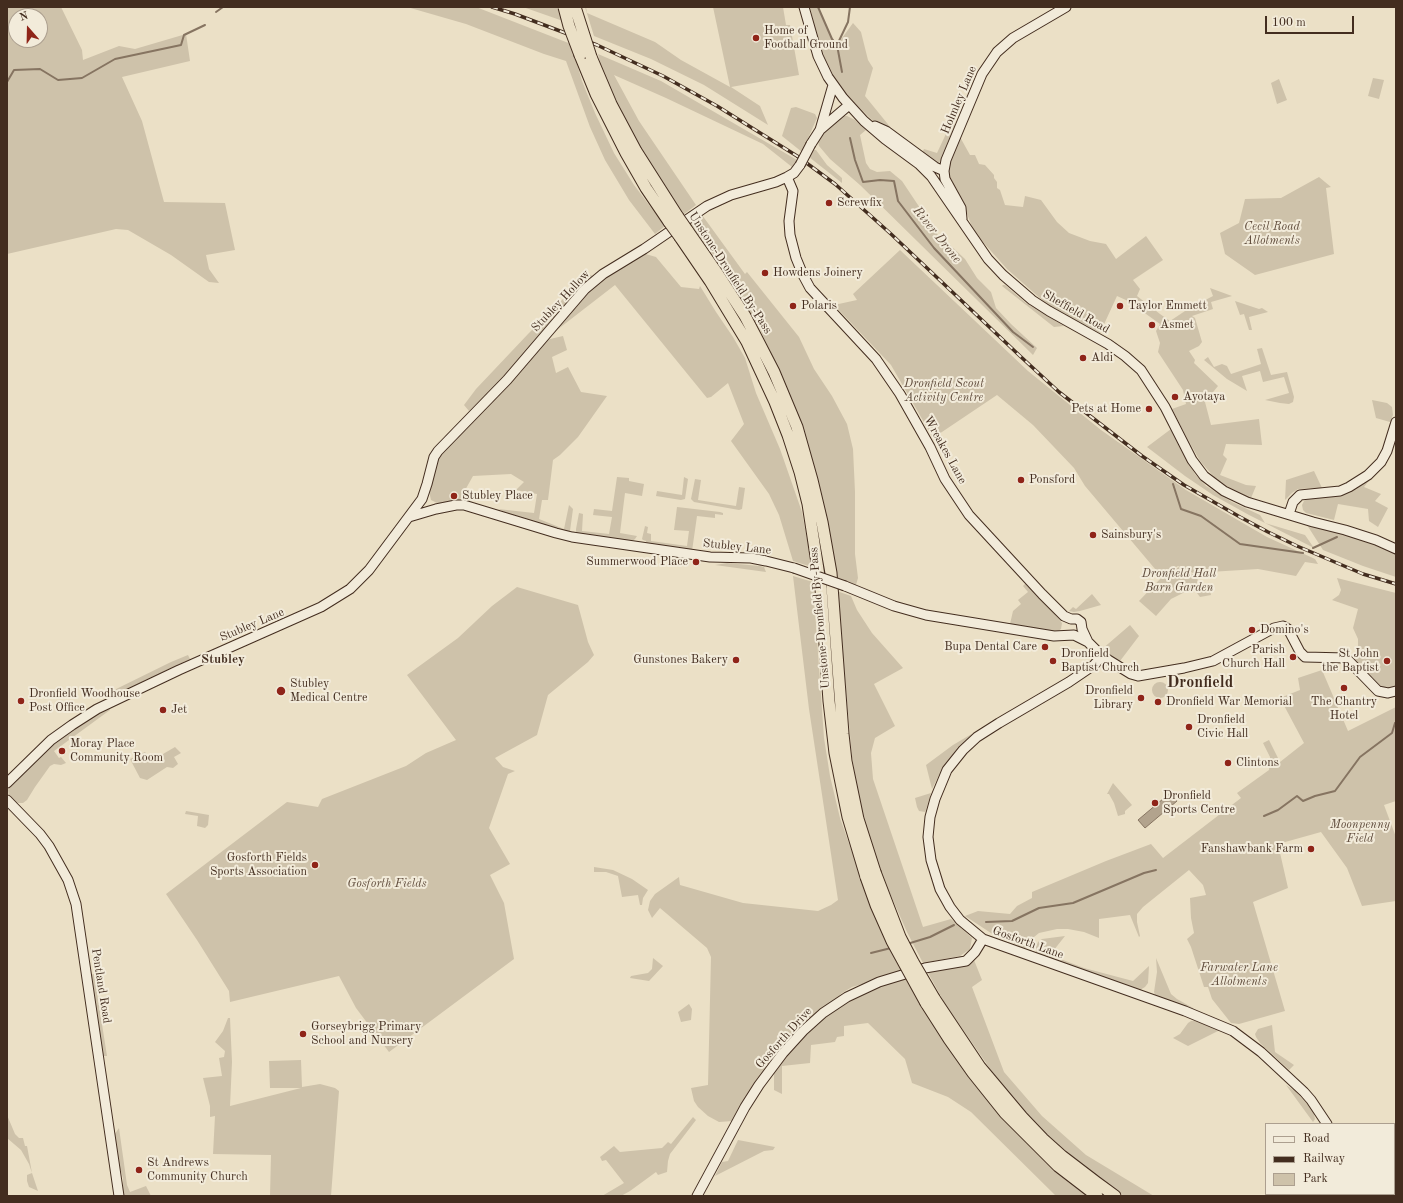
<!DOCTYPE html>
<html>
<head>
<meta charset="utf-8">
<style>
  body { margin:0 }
  #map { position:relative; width:1403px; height:1203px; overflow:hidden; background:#ebe0c6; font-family:"Old Standard TT",serif }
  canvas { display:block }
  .frame { position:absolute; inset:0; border:8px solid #432d1f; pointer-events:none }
  .legend { position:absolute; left:1265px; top:1123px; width:130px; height:72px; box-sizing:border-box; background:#f2ebda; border:1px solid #ac9f8f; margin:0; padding:5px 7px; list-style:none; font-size:12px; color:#432d1f }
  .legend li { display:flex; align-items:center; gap:8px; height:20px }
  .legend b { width:20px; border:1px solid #ac9f8f }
  .north { position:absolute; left:8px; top:8px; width:40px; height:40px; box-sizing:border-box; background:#f2ebda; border:1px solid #ac9f8f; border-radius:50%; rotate:340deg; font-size:11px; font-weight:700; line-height:16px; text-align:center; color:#432d1f }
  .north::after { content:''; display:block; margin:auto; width:14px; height:18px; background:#8f2418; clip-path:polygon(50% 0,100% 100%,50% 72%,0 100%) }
  .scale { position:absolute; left:1265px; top:16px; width:89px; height:18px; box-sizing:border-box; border:2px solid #432d1f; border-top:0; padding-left:5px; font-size:12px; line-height:14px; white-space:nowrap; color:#432d1f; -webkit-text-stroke:3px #f2ebda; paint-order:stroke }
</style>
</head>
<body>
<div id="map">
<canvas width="1403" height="1203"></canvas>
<div class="frame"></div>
<ul class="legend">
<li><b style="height:5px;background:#f2ebda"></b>Road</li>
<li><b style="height:5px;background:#432d1f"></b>Railway</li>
<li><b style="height:11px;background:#cec2aa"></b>Park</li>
</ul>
<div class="north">N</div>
<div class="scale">100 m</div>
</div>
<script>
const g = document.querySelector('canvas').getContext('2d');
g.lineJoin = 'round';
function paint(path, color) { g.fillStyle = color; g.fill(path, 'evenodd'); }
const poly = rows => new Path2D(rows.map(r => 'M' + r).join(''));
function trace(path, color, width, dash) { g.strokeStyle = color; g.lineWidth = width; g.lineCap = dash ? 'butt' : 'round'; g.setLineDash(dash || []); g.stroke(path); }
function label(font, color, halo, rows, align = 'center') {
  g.font = font + ' "Old Standard TT",serif'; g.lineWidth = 4; g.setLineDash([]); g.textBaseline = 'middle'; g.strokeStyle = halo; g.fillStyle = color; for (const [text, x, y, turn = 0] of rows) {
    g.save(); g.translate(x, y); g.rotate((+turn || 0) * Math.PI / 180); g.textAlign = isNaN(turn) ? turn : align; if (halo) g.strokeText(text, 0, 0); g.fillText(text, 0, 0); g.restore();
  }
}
const green = poly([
  [7,7,61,7,82,50,83,60,119,46,135,49,186,34,190,61,122,77,142,121,164,202,225,203,235,250,206,255,209,269,219,283,209,282,171,255,128,230,116,229,7,254],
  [16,16,40,16,40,40,16,40],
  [407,7,476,7,571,44,582,81,595,113,614,153,634,185,665,226,655,234,629,200,605,160,590,127,566,61,544,54,466,24],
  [523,7,559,7,563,21],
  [585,7,586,7,587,13,655,42,681,60,730,87,713,7,783,7,786,25,790,25,799,75,731,87,760,106,768,125,704,85,651,59,594,36],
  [810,7,818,7,832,39,837,45,853,23,861,32,868,60,873,68,865,96,891,128,911,144,876,124,836,85,821,54],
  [598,54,661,81,797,160,792,167,763,144,666,98,614,75,639,121,696,205,683,215,644,155,619,108,601,67],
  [1373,78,1384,80,1379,99,1368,96],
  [1279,79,1287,100,1277,104,1271,83],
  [796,107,815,114,817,118,802,152,782,136,791,108],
  [840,116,847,116,855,120,866,130,860,135,866,163,870,169,877,172,890,171,902,181,946,247,950,245,965,259,977,278,991,292,996,308,1011,324,1037,348,1033,355,860,185,830,159,819,146,818,142,820,137,828,125],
  [952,121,955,124,956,128,941,160,938,164,935,163,922,153,924,149,937,153],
  [960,137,970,155,975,155,979,164,985,165,994,175,994,178,997,182,997,188,1000,190,1005,205,1023,207,1025,196,1041,200,1057,222,1069,233,1090,241,1106,244,1116,259,1146,236,1163,260,1133,280,1140,289,1137,296,1160,314,1170,321,1188,309,1213,296,1210,288,1232,296,1211,302,1213,309,1192,316,1195,318,1202,342,1199,346,1189,351,1195,360,1194,363,1218,386,1205,402,1211,425,1259,419,1262,445,1226,444,1223,455,1227,459,1220,475,1246,485,1256,486,1251,498,1233,490,1215,478,1200,461,1187,438,1172,409,1186,404,1183,390,1158,352,1160,343,1156,331,1160,324,1128,301,1117,296,1100,333,1050,307,1007,269,974,232,962,201,948,179,950,159],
  [814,150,816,150,827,165,842,178,842,183,809,157],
  [1319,177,1331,187,1326,188,1334,254,1255,275,1225,254,1220,233,1239,223,1245,199,1281,198],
  [702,215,745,274,747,272,799,337,814,369,832,396,847,424,853,449,855,492,855,554,858,578,856,585,836,577,776,366,759,327,723,268,690,224],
  [900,250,1028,371,1101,430,1186,490,1267,537,1315,559,1318,564,1305,562,1296,576,1258,569,1193,573,1178,566,1161,576,1085,486,1074,468,1033,425,997,395,933,438,891,365,834,305,857,300,853,294],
  [642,253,656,257,681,287,699,289,700,286,716,312,733,337,745,358,756,393,780,449,802,512,812,567,793,561,779,515,769,494,731,441,744,424,728,383,711,397,707,398,615,285,553,333,598,282],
  [588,274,593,276,506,375,469,411,464,405,476,389,528,334],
  [1003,285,1005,285,1026,303,1064,326,1054,327,1002,286],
  [1235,301,1259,309,1262,308,1268,312,1249,317,1252,330,1249,330,1244,314,1240,315],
  [563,336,567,350,552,357,556,373,568,367,581,392,607,396,578,437,560,455,553,460,548,500,542,500,539,519,564,529,569,505,573,509,570,531,566,532,513,516,498,509,534,513,537,494,516,490,524,482,511,474,473,476,459,501,439,504,431,500,429,491,436,464,441,455,448,446,455,441,542,343,550,339],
  [1262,348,1271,375,1287,372,1294,397,1293,402,1289,404,1280,403,1265,400,1289,393,1284,377,1263,382,1260,371,1242,376,1247,391,1227,379,1204,360,1208,357,1214,367,1222,364,1227,366,1231,374,1261,364,1257,349],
  [1372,400,1387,403,1392,407,1393,415,1390,422,1376,418],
  [1171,429,1182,452,1195,474,1206,486,1232,502,1260,515,1265,523,1305,535,1314,548,1265,523,1249,515,1213,495,1185,476,1147,447],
  [1314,471,1322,488,1298,489,1292,493,1285,500,1286,480],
  [617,477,629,478,629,481,644,484,642,496,625,493,620,533,637,536,635,539,631,542,579,535,576,532,576,529,579,513,583,514,582,531,609,534,612,517,593,515,594,509,612,511],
  [684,477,688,479,685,499,681,500,656,496,657,491,682,495],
  [1372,477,1364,487,1381,494,1375,501,1388,508,1378,527,1369,521,1368,509,1338,504,1334,520,1306,513,1303,510,1302,505,1304,501,1307,499,1331,497,1347,492],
  [695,479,701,480,698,500,736,506,739,487,745,488,742,509,739,510,694,502,691,499],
  [677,507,720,512,723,513,723,515,715,514,715,518,697,516,692,551,646,544,646,541,643,540,642,539,645,526,648,527,647,533,651,534,651,541,687,546,689,531,674,530],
  [1307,525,1369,541,1396,554,1396,577,1363,566,1323,550],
  [727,563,760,566,764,567,766,572,715,565],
  [1179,567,1198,577,1197,584,1204,589,1210,590,1211,595,1200,597,1194,589,1189,590,1171,599,1156,616,1139,601,1162,577],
  [793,576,813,582,824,738,830,776,840,818,865,889,904,972,852,987,842,993,832,1003,819,1012,733,1121,719,1122,708,1116,698,1107,694,1101,691,1088,708,1085,711,957,707,948,660,908,652,918,648,910,650,901,655,894,679,877,680,885,743,903,818,911,831,905,838,900,809,709],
  [1337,578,1396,593,1396,686,1388,689,1379,688,1350,659,1358,650,1358,639,1353,628,1358,609,1332,600,1339,595,1341,590],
  [1027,582,1062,623,1061,629,1057,632,1052,632,1010,624,1013,611,1021,604,1018,600,1028,592,1023,586],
  [517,587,578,605,588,642,594,655,588,662,548,695,537,735,495,758,503,767,515,771,508,774,489,828,510,864,490,875,504,903,514,959,389,1052,356,1008,339,976,230,1002,229,991,197,940,166,894,287,802,318,807,322,799,406,766,426,753,456,740,407,675,458,638,492,606],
  [837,591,851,596,857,610,872,633,903,668,874,684,895,726,875,738,871,753,873,779,923,927,951,919,972,938,970,949,960,956,923,963,907,932,888,889,873,850,860,806,852,757],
  [1092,594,1101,605,1080,611,1074,612,1069,611,1073,607,1076,609],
  [1130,625,1139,636,1120,661,1101,650],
  [188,655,190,659,105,700,106,694,171,662],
  [1322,670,1348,731,1396,707,1396,721,1394,721,1396,722,1396,801,1384,805,1396,837,1396,901,1362,906,1347,868,1321,832,1278,844,1288,888,1253,902,1285,1011,1239,1024,1231,1023,1212,999,1208,987,1204,987,1191,947,1187,939,1194,933,1191,918,1190,898,1206,895,1203,885,1189,870,1143,907,1137,914,1137,922,1140,936,1139,937,1130,915,1099,919,1099,938,1084,932,1068,929,1057,929,1039,933,1034,937,1028,948,1024,948,994,935,965,916,978,911,1010,914,1017,906,1032,898,1032,892,1106,861,1151,844,1163,858,1241,798,1237,793,1269,770,1270,757,1263,743,1269,740,1280,762,1304,743,1280,698,1300,690,1298,678],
  '1152 690a8 8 0 1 1 16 0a8 8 0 1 1-16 0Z',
  [108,706,110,710,54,751,59,758,61,757,66,763,61,765,54,764,50,766,35,787,27,800,23,803,18,803,12,800,9,796,8,790,10,786,59,738],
  [975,732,957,748,939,775,932,789,926,765,953,745],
  [175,747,181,753,174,757,178,764,173,768,167,767,147,780,140,778,130,759,145,752,151,761],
  [1113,783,1132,805,1125,811,1125,814,1118,816,1114,803,1109,794,1107,794],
  [931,793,926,810,925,812,919,811,917,807,915,798],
  [186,811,209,815,208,825,205,828,197,826,198,816,185,814],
  [594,867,613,870,632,879,648,890,643,898,642,905,640,905,638,895,622,897,618,876,606,872,594,872],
  [1065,936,1050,955,1084,968,1133,981,1149,966,1148,983,1145,987,1140,990,1134,989,1040,956,1036,953,1036,947,1038,942,1042,939],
  [653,958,663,966,649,981,630,978,631,976,648,973,652,969],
  [1156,958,1171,994,1177,999,1193,1008,1195,1012,1159,999,1155,995,1154,992,1157,972],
  [974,960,982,980,972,987,1004,1072,1042,1116,1086,1155,1154,1196,1124,1196,1088,1169,1047,1135,1020,1106,995,1076,944,1002,927,971,969,963],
  [94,974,107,1056,103,1056,90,975],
  [904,977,952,1052,974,1084,1006,1122,1088,1196,1056,1196,971,1112,948,1097,912,1083,905,1059,868,1023,844,1026,844,1036,837,1037,835,1042,811,1045,810,1063,782,1066,782,1094,774,1090,774,1072,795,1044,811,1028,831,1012,856,995],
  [689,1004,692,1009,691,1020,681,1022,678,1012],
  [228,1018,230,1018,232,1062,230,1106,301,1088,270,1088,269,1061,301,1060,302,1087,320,1084,335,1088,339,1091,331,1196,270,1196,271,1155,213,1154,215,1116,210,1117,210,1106,203,1078,222,1076,219,1058,224,1057,225,1051,215,1042,223,1031],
  [1191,1021,1195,1021,1220,1030,1188,1046,1173,1038,1180,1034,1188,1023],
  [1272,1025,1275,1052,1294,1065,1289,1070,1260,1043,1256,1037,1255,1034,1258,1029],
  [1286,1085,1295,1091,1313,1110,1315,1119,1313,1122],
  [7,1115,15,1134,19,1138,23,1138,25,1146,27,1146,32,1173,38,1191,29,1187,27,1181,27,1175,32,1173,29,1164,21,1150,7,1138],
  [693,1117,696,1120,670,1154,668,1161,667,1172,658,1175,656,1172,630,1191,621,1196,602,1196,624,1183,606,1160,602,1161,600,1157,614,1146,620,1152,662,1148,668,1142,671,1144],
  [119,1128,127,1185,130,1192,146,1186,151,1196,123,1196,123,1178,119,1165,114,1135],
  [738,1140,775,1147,773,1150,764,1151,715,1176,722,1162,728,1161]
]);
const water = poly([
  [1170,793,1177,801,1145,828,1138,820,1170,793]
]);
const stream = poly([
  [818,7,832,39,837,45,842,72],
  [216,12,223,7],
  [837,45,848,22,850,7],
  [7,82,14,70,40,69,58,80,82,78,115,59,181,45,184,35,205,25],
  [850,138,855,160,863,182,880,180,894,181,898,201,934,248,1013,332,1033,347],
  [1173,484,1181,509,1201,516,1240,544,1303,553],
  [1313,548,1337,537],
  [1264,816,1278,810,1297,796,1303,801,1315,796,1335,791,1360,757,1392,733,1395,723,1396,722],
  [986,922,1012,921,1039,908,1073,903,1144,873,1156,870],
  [907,944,930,937,954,925],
  [871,953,891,948]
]);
const secondary = poly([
  [804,7,818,56,828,77,843,98,864,121,885,139,919,164,931,176,988,259,1003,275,1032,300,1049,311,1108,344,1125,356,1141,370,1165,407,1192,460,1204,476,1224,491,1247,502,1313,522,1345,530,1376,540,1396,549],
  [875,126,886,131,935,167,944,171],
  [821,129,849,105],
  [811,144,820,130,833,85],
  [787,177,793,191,789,221,790,235,796,258,803,275,810,288,876,359,900,394,930,447,945,479,969,515,1042,594,1064,616,1071,619,1077,619,1081,622,1082,629,1088,642],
  [962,219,961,208,945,179,944,171,946,160,982,74,997,52,1013,38,1066,7],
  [1289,514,1293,502,1300,495,1340,491,1349,487,1368,475,1381,462,1387,451,1396,422],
  [409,517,436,509,456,505,464,505,556,533,572,537,710,557,751,558,766,561,794,568],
  [845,586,894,606,926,615,1054,636,1074,635,1088,642,1102,656,1131,674,1138,676,1184,668,1213,661,1274,628,1283,626,1288,629,1300,652,1305,657,1346,658,1378,691,1388,693,1396,691],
  [1102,656,1094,665,1069,682,999,723,977,737,963,750,947,770,935,799,930,817,928,837,931,860,940,889,950,907,960,920,983,939,1185,1011,1233,1031,1261,1052,1304,1092,1311,1100,1327,1124],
  [7,783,51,740,72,725,97,709,179,670,321,607,350,589,369,570,422,499,427,484,434,457,438,451,507,380,585,289,603,274,644,249,707,206,731,195,776,182,787,177,794,173,800,165],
  [7,800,40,834,49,846,68,880,76,904,119,1196],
  [1356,1194,1358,1196],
  [697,1196,745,1107,759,1085,783,1053,803,1031,823,1013,847,997,879,982,925,968,966,961,975,952,983,939]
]);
const highway = poly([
  [580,55,596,94,626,153,646,188,669,222],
  [591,57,611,104,636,151,678,217],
  [687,230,719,276,745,316,757,339,774,372,797,427,812,480,822,522,831,573,843,734,846,761,858,819,875,872],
  [680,237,710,281,747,342,775,402,788,435,800,472,808,504,821,589,829,701,835,753,848,817,866,877],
  [934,998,980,1067,1022,1117,1043,1139,1062,1156,1096,1182,1115,1196],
  [926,1003,949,1039,973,1073,1005,1113,1058,1166,1097,1196]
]);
const rail = poly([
  [492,7,515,14,597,45,663,76,717,106,797,156,835,184,891,234,1020,356,1059,392,1142,456,1184,485,1240,517,1268,532,1297,546,1363,574,1396,584]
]);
const secondaryBridge = poly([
  [800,165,811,144],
  [794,568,845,586]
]);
const highwayBridge = poly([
  [564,7,569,26,580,55],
  [575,7,591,57],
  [678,217,687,230],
  [669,222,680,237],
  [875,872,900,937,913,962,934,998],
  [866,877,876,905,892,941,926,1003]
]);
const markers = [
  [756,38,4,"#8f2418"],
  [829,203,4,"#8f2418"],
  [765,273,4,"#8f2418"],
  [793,306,4,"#8f2418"],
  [1120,306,4,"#8f2418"],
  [1152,325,4,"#8f2418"],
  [1083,358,4,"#8f2418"],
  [1175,397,4,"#8f2418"],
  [1149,409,4,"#8f2418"],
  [1021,480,4,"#8f2418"],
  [454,496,4,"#8f2418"],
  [1093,535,4,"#8f2418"],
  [696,562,4,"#8f2418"],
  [1252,630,4,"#8f2418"],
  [1045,647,4,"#8f2418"],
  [1293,657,4,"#8f2418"],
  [736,660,4,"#8f2418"],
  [1053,661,4,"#8f2418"],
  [1387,661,4,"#8f2418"],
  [1344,688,4,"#8f2418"],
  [281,691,5,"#8f2418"],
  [1141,698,4,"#8f2418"],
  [21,701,4,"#8f2418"],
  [1158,702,4,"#8f2418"],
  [163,710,4,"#8f2418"],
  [1189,727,4,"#8f2418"],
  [62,751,4,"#8f2418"],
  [1228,763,4,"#8f2418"],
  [1155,803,4,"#8f2418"],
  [1311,849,4,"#8f2418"],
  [315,865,4,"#8f2418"],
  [303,1034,4,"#8f2418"],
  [139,1170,4,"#8f2418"]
];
const poiNames = [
  ["Home of",764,31],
  ["Football Ground",764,45],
  ["Screwfix",837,203],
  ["Howdens Joinery",773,273],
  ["Polaris",801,306],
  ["Taylor Emmett",1128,306],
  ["Asmet",1160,325],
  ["Aldi",1091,358],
  ["Ayotaya",1183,397],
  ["Pets at Home",1141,409,"right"],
  ["Ponsford",1029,480],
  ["Stubley Place",462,496],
  ["Sainsbury's",1101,535],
  ["Summerwood Place",688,562,"right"],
  ["Domino's",1260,630],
  ["Bupa Dental Care",1037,647,"right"],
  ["Parish",1285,650,"right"],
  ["Church Hall",1285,664,"right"],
  ["Dronfield",1061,654],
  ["Baptist Church",1061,668],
  ["St John",1379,654,"right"],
  ["the Baptist",1379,668,"right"],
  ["Gunstones Bakery",728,660,"right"],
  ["Stubley",290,684],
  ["Medical Centre",290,698],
  ["Dronfield",1133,691,"right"],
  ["Library",1133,705,"right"],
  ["Dronfield Woodhouse",29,694],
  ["Post Office",29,708],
  ["Dronfield War Memorial",1166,702],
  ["The Chantry",1344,702,"center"],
  ["Hotel",1344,716,"center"],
  ["Jet",171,710],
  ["Dronfield",1197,720],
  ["Civic Hall",1197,734],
  ["Moray Place",70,744],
  ["Community Room",70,758],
  ["Clintons",1236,763],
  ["Dronfield",1163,796],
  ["Sports Centre",1163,810],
  ["Fanshawbank Farm",1303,849,"right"],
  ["Gosforth Fields",307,858,"right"],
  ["Sports Association",307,872,"right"],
  ["Gorseybrigg Primary",311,1027],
  ["School and Nursery",311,1041],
  ["St Andrews",147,1163],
  ["Community Church",147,1177]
];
const streetNames = [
  ["Holmley Lane",959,100,-67],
  ["Unstone-Dronfield By-Pass",730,273,57],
  ["Stubley Hollow",561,301,-47],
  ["Sheffield Road",1076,312,30],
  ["Wreakes Lane",945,450,61],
  ["Stubley Lane",737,547,6],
  ["Unstone-Dronfield By-Pass",820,618,-95],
  ["Stubley Lane",252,625,-23],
  ["Gosforth Lane",1028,943,20],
  ["Pentland Road",101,986,81],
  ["Gosforth Drive",784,1038,-48]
];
const parkNames = [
  ["Cecil Road",1272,227],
  ["Allotments",1272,241],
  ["Dronfield Scout",944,384],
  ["Activity Centre",944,398],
  ["Dronfield Hall",1179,574],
  ["Barn Garden",1179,588],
  ["Moonpenny",1360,825],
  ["Field",1360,839],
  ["Gosforth Fields",387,884],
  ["Farwater Lane",1239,968],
  ["Allotments",1239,982]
];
const waterNames = [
  ["River Drone",937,235,51]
];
const neighbourhoodNames = [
  ["Stubley",223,660]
];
const districtNames = [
  ["Dronfield",1200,683]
];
paint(green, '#cec2aa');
paint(water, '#b2a38d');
trace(water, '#867461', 1);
trace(stream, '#867461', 2);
trace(secondary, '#432d1f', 11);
trace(highway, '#432d1f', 13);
trace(secondary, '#f2ebda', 9);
trace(highway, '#ebe0c6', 11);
trace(rail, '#432d1f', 3.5);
trace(rail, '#f2ebda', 2, [6]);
trace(secondaryBridge, '#432d1f', 11, []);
trace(highwayBridge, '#432d1f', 13, []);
trace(secondaryBridge, '#f2ebda', 9);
trace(highwayBridge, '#ebe0c6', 11);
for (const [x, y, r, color] of markers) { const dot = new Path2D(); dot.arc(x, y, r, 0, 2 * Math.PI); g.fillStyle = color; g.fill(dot); trace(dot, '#f2ebda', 1.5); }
label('12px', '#432d1f', '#f2ebda', poiNames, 'left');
label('12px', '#432d1f', '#f2ebda', streetNames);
label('italic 12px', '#5f4b3b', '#f2ebda', parkNames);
label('italic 13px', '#5f4a3a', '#f2ebda', waterNames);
label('bold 13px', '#432d1f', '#f2ebda', neighbourhoodNames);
label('bold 16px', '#432d1f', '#f2ebda', districtNames);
</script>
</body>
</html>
